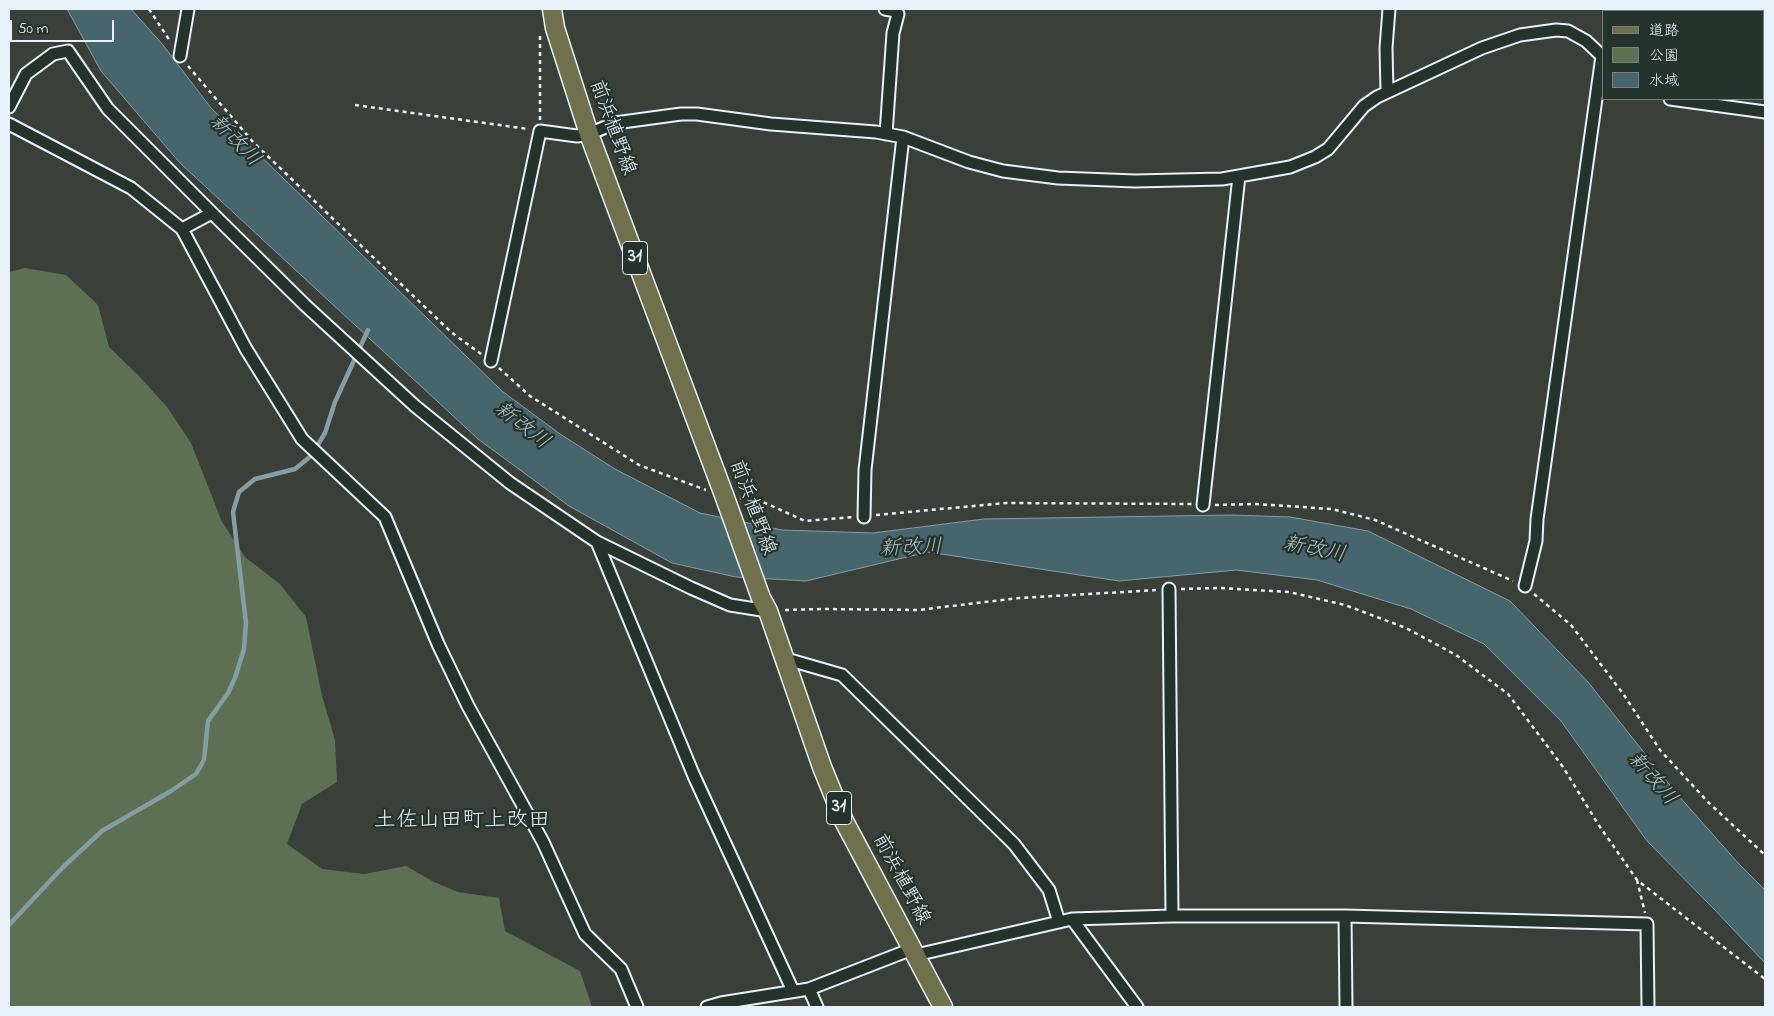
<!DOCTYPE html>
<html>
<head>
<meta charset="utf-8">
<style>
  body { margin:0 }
  #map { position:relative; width:1774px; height:1016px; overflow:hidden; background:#3a4039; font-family:"Indie Flower","Klee One",sans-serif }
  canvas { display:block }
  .frame { position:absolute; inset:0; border:10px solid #e8f1f8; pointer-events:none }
  .legend { position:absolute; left:1602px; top:10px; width:162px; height:90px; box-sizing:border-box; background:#26332d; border:1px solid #747f7e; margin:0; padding:6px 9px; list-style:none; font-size:15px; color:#e8f1f8 }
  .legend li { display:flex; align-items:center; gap:10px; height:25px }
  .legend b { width:25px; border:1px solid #747f7e }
  .scale { position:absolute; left:10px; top:20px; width:104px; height:22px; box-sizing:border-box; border:2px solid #e8f1f8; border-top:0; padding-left:6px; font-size:15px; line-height:18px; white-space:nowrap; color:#e8f1f8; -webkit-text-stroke:4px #26332d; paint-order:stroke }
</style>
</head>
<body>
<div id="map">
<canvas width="1774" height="1016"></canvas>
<div class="frame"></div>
<ul class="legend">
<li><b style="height:6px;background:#6e714b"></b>道路</li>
<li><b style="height:14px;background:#5d7053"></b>公園</li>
<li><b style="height:14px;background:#46656c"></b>水域</li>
</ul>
<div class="scale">50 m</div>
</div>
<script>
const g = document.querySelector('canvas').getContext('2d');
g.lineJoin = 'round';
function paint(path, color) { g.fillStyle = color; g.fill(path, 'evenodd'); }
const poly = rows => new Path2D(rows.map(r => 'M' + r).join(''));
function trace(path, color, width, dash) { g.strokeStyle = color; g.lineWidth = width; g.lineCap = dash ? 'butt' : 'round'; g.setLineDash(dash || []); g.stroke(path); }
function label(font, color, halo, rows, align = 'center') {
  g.font = font + ' "Indie Flower","Klee One",sans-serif'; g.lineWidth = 4.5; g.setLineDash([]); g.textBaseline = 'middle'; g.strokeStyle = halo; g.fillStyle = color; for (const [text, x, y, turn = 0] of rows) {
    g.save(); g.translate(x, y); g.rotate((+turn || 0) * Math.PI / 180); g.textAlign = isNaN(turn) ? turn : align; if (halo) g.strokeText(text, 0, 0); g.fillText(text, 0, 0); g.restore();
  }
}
const green = poly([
  [25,268,66,275,98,305,109,347,139,376,167,407,191,443,222,522,245,557,280,584,306,617,322,696,335,740,337,782,302,804,287,844,322,869,364,874,406,866,434,882,458,892,499,898,505,931,580,971,592,1007,9,1007,9,272]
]);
const water = poly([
  [67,9,131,9,163,45,211,108,502,391,560,434,615,469,700,513,782,530,873,533,984,519,1232,515,1290,517,1368,531,1510,601,1588,682,1677,794,1738,863,1765,890,1765,963,1712,907,1647,841,1561,721,1484,644,1411,609,1317,580,1236,570,1119,581,928,552,806,581,736,577,672,563,569,506,478,439,180,163,101,71,67,9]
]);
const stream = poly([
  [9,925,62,868,102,831,171,791,196,774,204,760,208,721,228,693,235,678,244,649,246,623,233,512,239,492,255,479,295,469,311,456,325,433,335,402,368,330]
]);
const path = poly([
  [149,9,170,41],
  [540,36,540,120],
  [188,66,253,142,451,332,481,354],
  [355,105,528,129],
  [499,368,530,396,639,465,706,490],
  [740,498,763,502,805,521,853,517],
  [1215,505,1255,504,1332,509,1375,520,1513,581],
  [876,515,1006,503,1192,504],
  [1181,589,1219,588,1289,592,1345,605,1406,628,1456,655,1508,694,1563,767,1598,824,1637,880,1765,979],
  [1534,594,1571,625,1624,695,1660,750,1708,802,1765,855],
  [785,610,822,609,918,610,1019,598,1158,590],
  [1637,880,1645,913]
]);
const street = poly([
  [885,9,896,11,898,14,893,33,886,134],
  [180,56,188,9],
  [1387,92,1386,48,1389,9],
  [1670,99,1765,112],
  [9,107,26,74,53,54,68,51,108,109,212,213],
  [9,124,131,188,182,229,246,349,302,439,385,517,438,644,468,706,543,842,585,934,621,969,637,1007],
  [182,229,212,213,305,305,415,406,510,483,597,542,691,588,730,605,768,611],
  [491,361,540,131,577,136,589,134,615,123,681,114,697,114,771,124,876,132,903,137,969,162,1003,171,1058,178,1135,181,1222,179,1290,167,1315,157,1328,149,1364,106,1377,97,1482,48,1520,35,1556,30,1568,31,1586,41,1603,57],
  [1203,505,1239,176],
  [864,517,865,470,903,137],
  [597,542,694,776,793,991],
  [1525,586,1536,541,1537,519,1602,56],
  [1169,589,1172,916],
  [783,658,842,675,1014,844,1049,890,1059,922],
  [1345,916,1346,1007],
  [1072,919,1137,1007],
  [916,955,1072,919,1172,916,1345,916,1647,924,1648,1007],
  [809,989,817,1007],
  [707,1007,721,1003,809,989,912,949]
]);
const primary = poly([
  [552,9,555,28,589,134,724,495,761,598,768,611,822,767,844,821,943,1007]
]);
const shields = [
  [635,258,25],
  [839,808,25]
];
const shieldNames = [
  ["31",635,258],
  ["31",839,808]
];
const streetNames = [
  ["前浜植野線",611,128,70],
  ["前浜植野線",751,508,70],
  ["前浜植野線",900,880,62]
];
const waterNames = [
  ["新改川",234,142,46],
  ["新改川",521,427,38],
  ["新改川",911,550,-2],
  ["新改川",1314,551,11],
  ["新改川",1651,780,49]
];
const quarterNames = [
  ["土佐山田町上改田",462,822]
];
paint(green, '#5d7053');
paint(water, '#46656c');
trace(water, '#879da4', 1);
trace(stream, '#879da4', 4.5);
trace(street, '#e8f1f8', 15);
trace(primary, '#e8f1f8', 21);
trace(path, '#e8f1f8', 2.5, [4, 4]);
trace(street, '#26332d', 11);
trace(primary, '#6e714b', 18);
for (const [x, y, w] of shields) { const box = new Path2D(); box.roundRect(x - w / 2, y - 16.5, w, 33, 4); g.fillStyle = '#26332d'; g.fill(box); trace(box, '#e8f1f8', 1); }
label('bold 19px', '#e8f1f8', null, shieldNames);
label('20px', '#e8f1f8', '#26332d', streetNames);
label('italic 21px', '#afc0c7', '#26332d', waterNames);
label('22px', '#e8f1f8', '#26332d', quarterNames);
</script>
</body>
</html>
